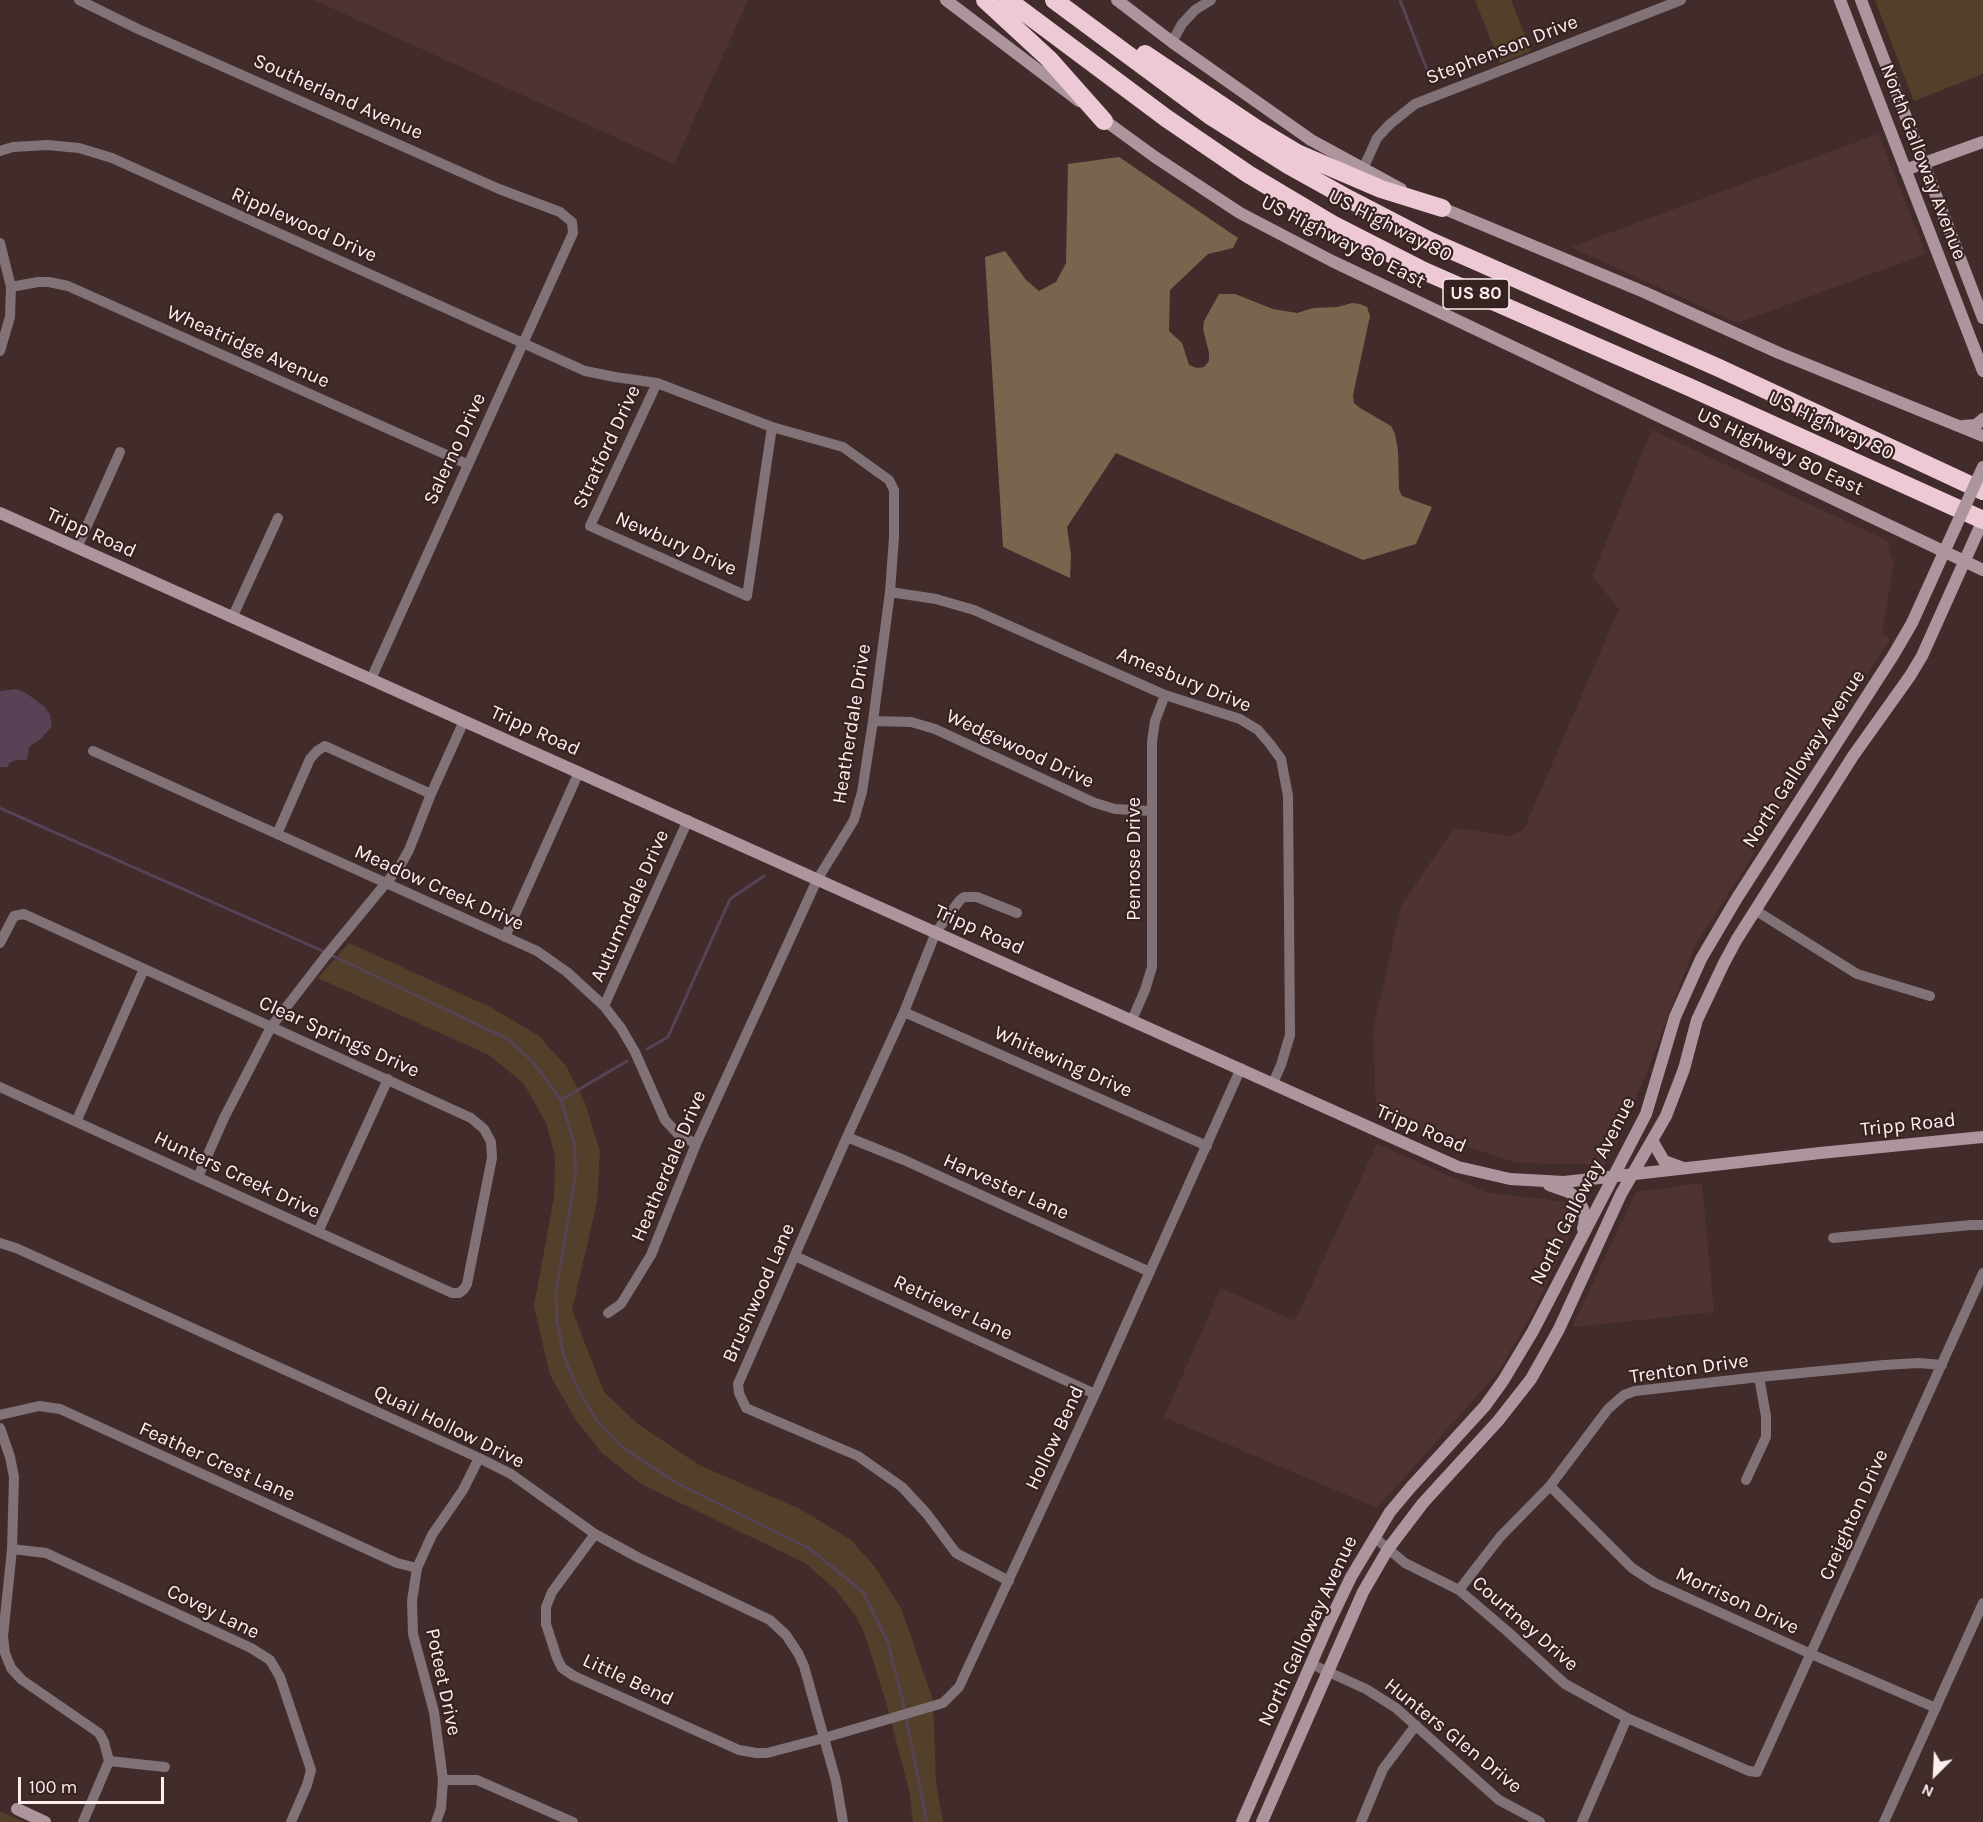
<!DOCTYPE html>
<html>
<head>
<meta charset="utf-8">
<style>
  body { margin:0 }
  #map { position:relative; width:1983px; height:1822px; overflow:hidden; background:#412c2b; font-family:Karla,sans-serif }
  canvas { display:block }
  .north { position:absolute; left:1905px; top:1744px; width:60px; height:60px; -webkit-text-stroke:4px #372222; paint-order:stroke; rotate:204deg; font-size:16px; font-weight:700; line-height:24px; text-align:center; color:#fceeed }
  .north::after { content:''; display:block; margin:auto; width:21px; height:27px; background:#fceeed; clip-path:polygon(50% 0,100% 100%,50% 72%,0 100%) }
  .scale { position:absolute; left:18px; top:1777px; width:146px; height:27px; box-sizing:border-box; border:3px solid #fceeed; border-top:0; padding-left:8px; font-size:18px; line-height:21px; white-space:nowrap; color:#fceeed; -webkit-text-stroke:4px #372222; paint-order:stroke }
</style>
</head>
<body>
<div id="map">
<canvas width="1983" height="1822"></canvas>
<div class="north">N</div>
<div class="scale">100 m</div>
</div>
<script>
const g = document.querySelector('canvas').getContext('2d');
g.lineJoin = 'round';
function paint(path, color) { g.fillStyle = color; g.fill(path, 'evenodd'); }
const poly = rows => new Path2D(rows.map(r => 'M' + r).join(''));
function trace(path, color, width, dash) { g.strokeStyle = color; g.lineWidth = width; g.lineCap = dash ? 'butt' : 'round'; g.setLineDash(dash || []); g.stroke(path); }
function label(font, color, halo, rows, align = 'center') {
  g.font = font + ' Karla,sans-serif'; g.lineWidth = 4.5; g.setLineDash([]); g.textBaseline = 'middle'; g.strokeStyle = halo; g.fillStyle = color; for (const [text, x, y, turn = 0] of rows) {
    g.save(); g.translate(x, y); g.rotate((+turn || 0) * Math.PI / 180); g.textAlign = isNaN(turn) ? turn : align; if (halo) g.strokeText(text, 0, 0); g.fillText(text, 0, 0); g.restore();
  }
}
const built = poly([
  [314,0,748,0,674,164],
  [1878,134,1926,254,1885,269,1737,323,1571,247],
  [1652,430,1890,542,1888,547,1894,563,1882,634,1890,639,1695,946,1648,1069,1615,1147,1604,1165,1517,1163,1431,1134,1376,1110,1373,1031,1401,906,1454,828,1509,836,1524,829,1619,609,1592,576],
  [1377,1144,1486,1192,1565,1202,1578,1218,1533,1312,1499,1371,1377,1508,1164,1417,1221,1288,1295,1321],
  [1702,1183,1714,1312,1575,1327,1573,1325,1636,1192]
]);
const green = poly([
  [1475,0,1511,0,1531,51,1500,63],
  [1875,0,1983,0,1983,74,1914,101],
  [349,943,492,1008,539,1036,566,1066,585,1103,600,1151,597,1202,572,1310,604,1392,638,1424,699,1465,800,1509,851,1540,875,1567,901,1608,933,1700,936,1783,943,1822,913,1822,909,1790,886,1702,864,1632,855,1615,835,1589,805,1563,641,1484,602,1453,576,1420,550,1375,534,1306,554,1197,555,1157,547,1125,524,1084,489,1055,318,978],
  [0,1811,24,1822,0,1822]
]);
const forest = poly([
  [1119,157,1238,238,1233,248,1208,254,1170,290,1169,331,1182,343,1189,365,1197,368,1204,367,1209,361,1209,353,1203,329,1204,321,1219,294,1235,294,1273,309,1297,313,1313,308,1337,307,1352,303,1360,304,1367,307,1370,316,1353,395,1354,403,1360,408,1391,426,1395,434,1398,451,1399,489,1402,496,1432,507,1416,544,1363,560,1116,453,1067,527,1071,555,1070,578,1003,547,985,257,1005,251,1026,280,1039,291,1056,282,1066,263,1068,164]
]);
const water = poly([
  [16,689,26,693,45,707,50,715,52,726,41,739,29,747,27,760,16,760,9,763,8,767,1,767,0,769,0,691]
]);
const stream = poly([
  [1400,0,1429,75],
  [0,808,325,952],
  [331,955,508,1039,533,1062,561,1100,574,1143,576,1172,556,1292,557,1321,564,1357,577,1387,597,1421,622,1447,680,1485,809,1548,863,1592,888,1643,905,1710],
  [647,1049,668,1037,730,899,764,876],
  [561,1100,627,1061],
  [906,1717,927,1822]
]);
const street = poly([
  [79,0,138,29,499,189,560,212,572,222,573,233,371,679],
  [1172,42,1182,24,1195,10,1211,0],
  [0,151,13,147,47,145,79,148,112,158,585,371,615,377,657,383,772,427,843,447,889,480,894,490,894,537,890,592,873,721,862,792,854,820,817,880,696,1144,651,1255,621,1304,608,1313],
  [1363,169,1377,138,1390,124,1415,104,1681,0],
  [0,243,11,287,10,317,0,351],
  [11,287,38,282,49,282,68,286,467,464],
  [657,383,590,526,747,596,772,427],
  [77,548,120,452],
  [890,592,936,599,974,610,1165,695,1240,719,1258,730,1270,744,1281,759,1288,796,1290,1035,1281,1065,1273,1083],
  [232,618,278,518],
  [873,721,911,722,935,729,1095,803,1115,809,1152,811],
  [93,751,537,951,567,972,604,1006,621,1028,635,1052,665,1120,678,1134,696,1144],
  [277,834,310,759,317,751,325,746,431,794],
  [1755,910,1857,974,1930,996],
  [505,937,579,772],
  [0,943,14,916,24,914,471,1118,484,1129,491,1142,492,1158,467,1284,464,1289,459,1293,452,1293,0,1087],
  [604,1006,688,820],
  [904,1012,1207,1146],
  [1132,1020,1145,990,1152,967,1152,742,1155,721,1165,695],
  [76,1122,144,969],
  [847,1137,904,1160,1150,1272],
  [198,1177,224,1118,271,1027,325,957,400,866,409,850,431,794,464,721],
  [318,1232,388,1079],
  [1833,1238,1971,1225,1983,1225],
  [0,1243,16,1248,479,1458,511,1474,595,1534,639,1558,770,1620,786,1635,798,1653,804,1666,836,1781,843,1822],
  [795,1256,1095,1394],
  [0,1415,39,1406,60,1409,397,1563,417,1568],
  [0,1428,10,1457,14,1477,12,1549,3,1637,5,1653,11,1668,22,1680,99,1733,104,1742,109,1761,83,1822],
  [1746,1480,1766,1437,1766,1416,1759,1377],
  [1550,1486,1632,1568,1655,1583,1811,1654,1936,1708],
  [595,1534,552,1592,546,1607,546,1624,557,1658,562,1668,574,1676,739,1750,756,1753,767,1753,824,1738,943,1703,959,1687,1095,1394,1241,1068],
  [1374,1537,1405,1563,1459,1590,1507,1631,1565,1684,1627,1718,1749,1771,1757,1772,1983,1273],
  [12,1549,46,1553,251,1648,270,1660,280,1677,311,1770,307,1785,291,1822],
  [1009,1581,956,1553,927,1514,902,1487,858,1456,746,1408,739,1393,738,1384,847,1137,904,1012,936,932,960,900,964,897,977,897,1017,913],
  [1459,1590,1500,1537,1550,1486,1608,1409,1624,1395,1635,1391,1759,1377,1884,1365,1919,1363,1942,1365],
  [1311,1664,1366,1689,1396,1708,1499,1800,1540,1822],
  [109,1761,165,1767],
  [443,1780,477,1780,573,1822],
  [436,1822,441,1808,443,1780,434,1712,413,1634,412,1601,417,1568,432,1535,463,1490,479,1458],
  [1361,1822,1383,1769,1416,1725],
  [1582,1822,1627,1718],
  [1884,1822,1983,1603]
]);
const secondary = poly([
  [946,0,1079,101],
  [1117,0,1172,42,1311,140,1401,189],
  [1840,0,1983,371],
  [1861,0,1983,318],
  [1100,117,1155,157,1240,213,1332,261,1983,570],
  [1905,170,1983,142],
  [1435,205,1644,292,1779,353,1983,436],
  [1963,426,1976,425,1983,419],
  [0,513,1458,1167,1510,1179,1564,1182,1820,1153,1983,1137],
  [1653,1142,1664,1161,1683,1168],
  [1549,1185,1569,1192,1578,1199,1583,1209,1585,1219,1583,1229],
  [17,1809,45,1822],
  [1242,1822,1328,1625,1351,1577,1390,1512,1411,1487,1485,1406,1503,1381,1533,1331,1646,1114,1675,1017,1701,959,1737,898,1894,654,1912,623,1955,528],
  [1262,1822,1363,1592,1388,1549,1423,1503,1498,1421,1531,1379,1559,1329,1621,1194,1666,1116,1684,1069,1697,1020,1724,963,1737,939,1853,756,1910,676,1922,656,1983,520]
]);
const highway = poly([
  [985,0,1049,59,1104,121],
  [1008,0,1166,118,1248,174,1332,224,1424,271,1689,387,1983,520],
  [1054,0,1212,117,1288,165,1349,199,1428,240,1719,368,1983,491],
  [1145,54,1257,129,1297,153,1381,189,1442,208]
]);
const secondaryBridge = poly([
  [1955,528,1983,467]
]);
const shields = [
  [1476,294,66]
];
const shieldNames = [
  ["US 80",1476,294]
];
const streetNames = [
  ["Stephenson Drive",1502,50,-21],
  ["Southerland Avenue",338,97,24],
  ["North Galloway Avenue",1923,162,69],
  ["Ripplewood Drive",304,225,24],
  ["US Highway 80",1390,226,27],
  ["US Highway 80 East",1343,242,27],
  ["Wheatridge Avenue",248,347,24],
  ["US Highway 80",1831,426,25],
  ["Stratford Drive",607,447,-65],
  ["Salerno Drive",455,449,-65],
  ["US Highway 80 East",1780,452,25],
  ["Tripp Road",91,533,24],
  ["Newbury Drive",676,544,24],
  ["Amesbury Drive",1184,680,22],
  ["Heatherdale Drive",852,724,-81],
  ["Tripp Road",535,731,24],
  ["Wedgewood Drive",1020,749,25],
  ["North Galloway Avenue",1804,759,-57],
  ["Penrose Drive",1134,859,-90],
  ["Meadow Creek Drive",439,888,24],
  ["Autumndale Drive",630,906,-66],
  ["Tripp Road",979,930,24],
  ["Clear Springs Drive",339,1037,24],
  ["Whitewing Drive",1063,1062,24],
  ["Tripp Road",1908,1125,-6],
  ["Tripp Road",1421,1129,23],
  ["Heatherdale Drive",669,1166,-67],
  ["Hunters Creek Drive",237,1175,25],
  ["Harvester Lane",1006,1187,24],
  ["North Galloway Avenue",1583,1191,-63],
  ["Brushwood Lane",759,1293,-66],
  ["Retriever Lane",953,1308,25],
  ["Trenton Drive",1689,1369,-8],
  ["Quail Hollow Drive",449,1427,26],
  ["Hollow Bend",1055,1438,-65],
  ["Feather Crest Lane",217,1462,24],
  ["Creighton Drive",1854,1515,-66],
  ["Morrison Drive",1737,1601,25],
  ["Covey Lane",213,1612,26],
  ["Courtney Drive",1525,1624,41],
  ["North Galloway Avenue",1308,1631,-65],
  ["Little Bend",628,1680,25],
  ["Poteet Drive",443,1682,78],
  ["Hunters Glen Drive",1453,1736,39]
];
paint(built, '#4f3332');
paint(green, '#52402a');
paint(forest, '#79654d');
paint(water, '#584256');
trace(stream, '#584256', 3);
trace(street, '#817277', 10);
trace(secondary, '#ac959d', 12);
trace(highway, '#edc9d5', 18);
trace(secondaryBridge, '#ac959d', 12);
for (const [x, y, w] of shields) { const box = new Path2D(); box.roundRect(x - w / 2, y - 15, w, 30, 4.5); g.fillStyle = '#372222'; g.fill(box); trace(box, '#fceeed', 1.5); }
label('bold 18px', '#fceeed', null, shieldNames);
label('20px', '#fceeed', '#372222', streetNames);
</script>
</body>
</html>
